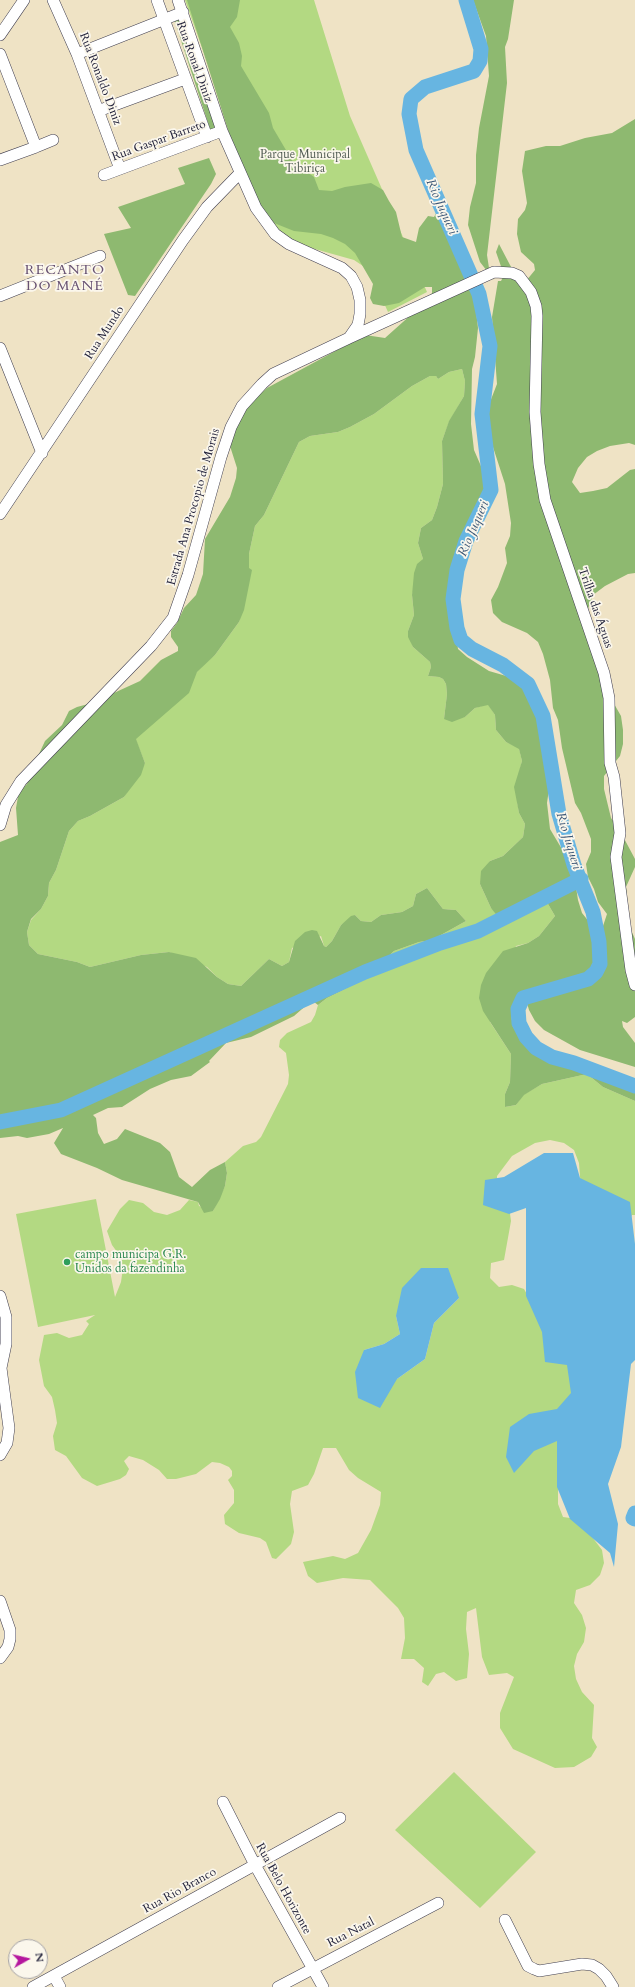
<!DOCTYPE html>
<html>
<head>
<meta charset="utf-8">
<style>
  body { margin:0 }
  #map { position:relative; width:635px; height:1987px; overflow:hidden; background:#efe3c5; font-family:Cardo,serif }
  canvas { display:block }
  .north { position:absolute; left:8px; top:1939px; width:40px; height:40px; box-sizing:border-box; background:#fbf7ec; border:1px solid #a4a2a5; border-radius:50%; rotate:82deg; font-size:11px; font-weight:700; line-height:16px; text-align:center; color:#22223b }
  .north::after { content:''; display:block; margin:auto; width:14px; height:18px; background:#b5179e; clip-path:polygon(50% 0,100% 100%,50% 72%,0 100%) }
</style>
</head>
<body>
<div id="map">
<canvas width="635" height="1987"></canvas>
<div class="north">N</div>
</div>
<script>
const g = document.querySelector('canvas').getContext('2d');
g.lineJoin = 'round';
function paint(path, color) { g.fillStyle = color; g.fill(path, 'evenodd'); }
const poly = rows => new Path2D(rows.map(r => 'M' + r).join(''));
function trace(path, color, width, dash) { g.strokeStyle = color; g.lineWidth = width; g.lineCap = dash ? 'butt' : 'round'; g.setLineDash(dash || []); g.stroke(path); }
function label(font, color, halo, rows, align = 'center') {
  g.font = font + ' Cardo,serif'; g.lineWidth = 3.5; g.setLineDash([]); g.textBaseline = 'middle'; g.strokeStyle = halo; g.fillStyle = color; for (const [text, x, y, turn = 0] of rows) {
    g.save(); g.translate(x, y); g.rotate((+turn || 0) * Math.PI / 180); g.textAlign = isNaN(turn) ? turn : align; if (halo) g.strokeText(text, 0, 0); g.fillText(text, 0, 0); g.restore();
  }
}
const green = poly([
  [185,0,314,0,350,116,427,292,388,312,369,270,354,260,297,244,276,229,220,98],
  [462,369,465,381,464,396,449,422,442,441,443,484,437,507,432,520,421,528,418,543,423,559,412,595,414,615,408,631,413,647,430,662,431,667,428,676,439,677,443,679,446,684,447,694,444,719,465,717,475,708,488,704,495,715,496,730,506,742,519,748,522,761,519,773,517,800,519,813,525,824,523,837,503,856,490,861,480,884,491,908,512,921,535,905,548,904,555,916,539,936,528,943,516,946,490,1022,511,1054,510,1082,505,1094,505,1107,516,1105,523,1095,542,1084,587,1074,603,1087,635,1101,635,1215,632,1215,626,1228,581,1190,579,1163,574,1150,564,1143,550,1140,535,1143,512,1156,497,1176,497,1189,509,1206,511,1221,504,1260,491,1263,490,1278,499,1287,512,1285,524,1289,537,1312,582,1352,558,1473,558,1504,563,1517,577,1519,586,1529,602,1550,604,1563,600,1575,590,1585,576,1590,574,1603,582,1615,586,1628,584,1642,577,1654,574,1666,576,1679,582,1692,594,1705,592,1738,597,1747,591,1757,574,1767,555,1768,513,1749,500,1728,500,1713,514,1677,507,1673,489,1675,482,1657,476,1608,467,1612,466,1629,469,1654,467,1678,456,1681,444,1672,436,1674,428,1686,422,1682,424,1668,414,1659,401,1659,405,1638,404,1618,398,1608,370,1580,343,1578,317,1583,308,1576,303,1562,333,1556,345,1559,358,1553,371,1530,380,1505,381,1492,358,1478,349,1470,336,1448,323,1448,314,1474,308,1485,292,1491,290,1504,294,1532,291,1544,276,1559,272,1558,266,1542,260,1538,239,1533,225,1524,224,1515,234,1503,234,1490,228,1480,232,1476,232,1471,229,1467,220,1463,212,1462,196,1474,176,1479,167,1479,159,1470,143,1460,129,1456,124,1461,129,1469,126,1475,120,1479,97,1486,82,1478,66,1456,55,1450,53,1436,57,1423,55,1410,52,1397,44,1386,39,1360,44,1335,57,1333,69,1338,82,1335,89,1324,86,1321,95,1315,38,1327,16,1214,96,1199,115,1297,121,1282,123,1268,120,1256,112,1245,107,1231,120,1209,129,1200,143,1203,154,1212,167,1215,180,1210,189,1200,198,1202,199,1206,213,1211,225,1186,227,1173,225,1162,243,1146,256,1142,261,1137,288,1084,289,1075,286,1053,279,1047,280,1040,287,1033,311,1022,315,1015,318,1005,327,998,363,980,394,951,419,942,432,940,466,921,456,910,443,909,427,888,416,894,413,906,402,912,381,915,371,922,361,921,355,915,341,925,332,941,326,947,324,946,321,936,292,948,289,962,282,966,269,959,241,986,228,984,217,977,207,967,169,952,141,955,90,967,77,962,38,954,29,945,27,932,31,920,41,909,48,896,49,883,56,870,69,831,78,821,90,816,124,797,145,763,135,738,205,663,215,655,239,622,249,581,249,554,255,526,264,515,299,442,310,436,338,432,350,427,374,414,412,386,430,376,436,376,438,379,449,372],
  [459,1298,434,1323,425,1359,397,1379,364,1350,384,1344,400,1334,396,1316],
  [454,1772,536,1852,480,1908,395,1830]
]);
const forest = poly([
  [187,0,240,0,237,17,230,27,239,43,242,56,241,66,269,113,273,128,293,162,314,177,319,190,332,191,345,187,371,183,383,190,389,201,396,212,402,237,416,242,419,228,428,216,434,217,439,208,442,214,475,301,478,328,475,357,472,369,471,424,474,450,490,487,489,501,474,541,462,565,459,579,454,619,458,649,467,657,489,671,513,678,524,687,530,697,542,736,549,789,547,803,550,829,569,861,574,874,578,900,582,913,590,923,603,926,607,914,598,902,594,889,588,877,586,864,591,852,591,839,581,813,575,803,562,748,558,720,553,708,550,680,543,654,538,642,527,633,502,622,493,613,491,600,498,587,507,563,505,548,510,536,511,523,505,484,492,444,485,434,483,420,497,384,492,317,498,281,501,281,504,275,496,252,499,244,510,265,520,281,526,281,535,270,534,264,521,252,517,234,518,219,525,210,527,203,522,171,525,151,546,146,560,146,585,138,612,133,635,119,635,445,629,443,610,446,597,451,587,457,578,468,572,482,580,493,593,491,607,488,630,470,635,469,635,573,628,574,605,586,593,595,588,609,613,702,621,716,623,730,623,744,620,756,604,776,604,789,611,818,619,829,635,859,635,867,626,887,630,928,635,939,635,1017,627,1023,622,1021,623,1027,635,1043,635,1067,580,1050,544,1030,535,1021,529,1010,525,996,514,1002,511,1014,513,1027,521,1038,558,1060,612,1071,635,1080,635,1101,603,1087,587,1074,542,1084,524,1095,516,1105,505,1107,505,1094,510,1082,511,1054,483,1011,479,998,481,985,486,973,503,951,528,943,539,936,555,916,548,904,535,905,513,921,499,918,491,908,480,884,481,871,490,861,503,856,523,837,525,824,519,813,514,787,522,761,519,749,506,742,496,730,495,715,488,705,475,708,465,717,452,722,444,719,447,694,446,684,443,679,439,677,428,676,431,667,430,662,413,647,408,637,408,631,414,615,412,595,414,573,417,564,423,559,418,543,421,528,432,520,437,507,443,484,442,441,449,421,464,396,465,381,462,369,449,372,438,379,436,376,430,376,412,386,374,414,350,427,338,432,310,436,299,442,264,515,255,526,249,554,249,568,252,570,244,610,239,622,215,655,197,672,189,693,136,739,145,763,141,775,124,797,90,816,78,821,69,831,56,870,49,883,48,896,41,909,31,919,27,932,29,945,38,954,77,962,90,967,141,955,169,952,196,958,217,977,228,984,241,986,269,959,282,966,289,962,295,941,305,932,312,930,317,931,324,946,326,947,332,941,341,925,351,916,355,915,361,921,371,922,381,915,402,912,413,906,416,894,427,888,443,909,456,910,466,921,432,940,419,942,394,951,363,980,327,998,318,1005,314,1002,309,1003,294,1016,251,1037,226,1043,209,1061,210,1062,191,1076,171,1080,150,1089,122,1107,108,1108,93,1115,96,1118,98,1133,104,1144,117,1139,125,1129,160,1143,170,1152,179,1177,192,1187,210,1170,225,1162,227,1173,225,1186,220,1199,213,1211,204,1213,198,1202,122,1180,97,1168,61,1154,54,1143,63,1128,49,1134,27,1138,18,1136,0,1138,0,842,18,835,16,808,19,791,27,784,31,771,45,741,62,725,69,711,77,707,92,703,140,681,161,660,178,651,178,647,171,637,171,631,177,623,184,608,196,595,203,574,205,539,230,497,236,478,237,468,230,446,230,435,250,403,267,388,365,335,385,338,422,305,432,293,432,287,425,287,399,303,384,306,373,304,370,298,373,284,355,253,345,244,333,238,321,234,294,231,269,221,240,168],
  [473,0,514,0,508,39,505,47,507,83,487,255,489,268,494,280,480,262,468,225,470,207,476,183,476,155,479,128,489,76,486,36],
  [174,19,181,19,219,128,211,132],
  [209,158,216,174,211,184,135,296,128,295,104,234,131,228,118,207,185,184,178,168]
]);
const water = poly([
  [544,1153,573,1153,580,1178,630,1202,635,1244,635,1360,631,1364,621,1447,608,1484,618,1524,614,1567,610,1553,570,1519,557,1487,557,1441,534,1451,514,1473,506,1457,510,1427,529,1414,557,1409,571,1393,567,1365,545,1362,542,1332,526,1296,526,1208,509,1214,483,1205,485,1180,504,1177],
  [421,1268,448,1268,459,1298,434,1323,425,1359,397,1379,380,1408,358,1398,355,1372,364,1350,384,1344,400,1334,396,1316,402,1288]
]);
const river = poly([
  [466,0,481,49,480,61,474,71,425,87,411,99,409,114,416,150,479,294,490,346,482,414,491,490,466,541,457,570,453,599,457,628,461,640,472,649,503,665,528,684,543,716,559,814,574,865,593,912,599,942,600,964,596,972,588,979,523,998,518,1009,519,1023,526,1037,536,1048,552,1057,574,1063,635,1086],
  [0,1122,61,1110,365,972,440,943,478,931,581,879],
  [635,1513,633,1518,635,1519]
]);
const minor = poly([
  [53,0,77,54,120,169],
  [157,0,207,137],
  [0,35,24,0],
  [0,54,36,147,0,160],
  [77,54,183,12],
  [98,111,185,79],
  [36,147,53,140],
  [104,175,222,131],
  [0,296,100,256],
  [349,338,494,272,512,273,519,276,531,292,536,306,537,316,535,412,539,464,545,500,604,673,609,698,610,763,614,777,620,833,616,857,631,970,635,985],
  [0,348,42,453],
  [0,514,183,240,207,207,240,173],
  [0,825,6,805,21,781,151,646,173,618,188,575,221,457,231,427,242,406,262,384,273,374,349,338,358,325,360,314,360,300,357,287,351,276,342,268,289,244,275,234,256,208,222,131,178,0],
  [0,1296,6,1317,6,1344,1,1368,9,1428,7,1443,0,1455],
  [0,1601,10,1630,10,1639,8,1647,0,1658],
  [223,1802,255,1865,323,1987],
  [505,1920,528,1966,534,1969,539,1971,582,1964,592,1965,599,1969,606,1976,613,1987],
  [54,1976,60,1987],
  [33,1987,340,1818],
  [278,1987,438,1903]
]);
const markers = [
  [67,1262,4,"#2e9e5b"]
];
const streetNames = [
  ["Rua Ronal Diniz",194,62,70],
  ["Rua Ronaldo Diniz",100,79,69],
  ["Rua Gaspar Barreto",159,141,-20],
  ["Rua Mundo",105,333,-57],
  ["Estrada Ana Procopio de Morais",194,507,-74],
  ["Trilha das Águas",595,608,71],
  ["Rua Belo Horizonte",283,1889,61],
  ["Rua Rio Branco",180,1891,-29],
  ["Rua Natal",351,1933,-27]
];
const parkNames = [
  ["Parque Municipal",305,155],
  ["Tibiriça",305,169]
];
const leisureNames = [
  ["campo municipa G.R.",75,1255],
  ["Unidos da fazendinha",75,1269]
];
const waterNames = [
  ["Rio Juqueri",441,207,66],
  ["Rio Juqueri",474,529,-67],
  ["Rio Juqueri",568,841,73]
];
const quarterNames = [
  ["RECANTO",65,271],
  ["DO MANÉ",65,287]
];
paint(green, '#b3d982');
paint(forest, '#8eb970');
paint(water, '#67b5e1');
trace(river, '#67b5e1', 15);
trace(minor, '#413f50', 12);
trace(minor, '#fff', 11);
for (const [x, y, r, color] of markers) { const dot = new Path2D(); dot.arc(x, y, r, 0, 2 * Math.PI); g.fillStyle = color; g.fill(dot); trace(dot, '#fbf7ec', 1.5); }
label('12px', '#22223b', '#fbf7ec', streetNames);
label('12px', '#4e5950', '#fbf7ec', parkNames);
label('12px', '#27864d', '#fbf7ec', leisureNames, 'left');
label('italic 13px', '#3a5575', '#fbf7ec', waterNames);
g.letterSpacing = '1px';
label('14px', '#675172', '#fbf7ec', quarterNames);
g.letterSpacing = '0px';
</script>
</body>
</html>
